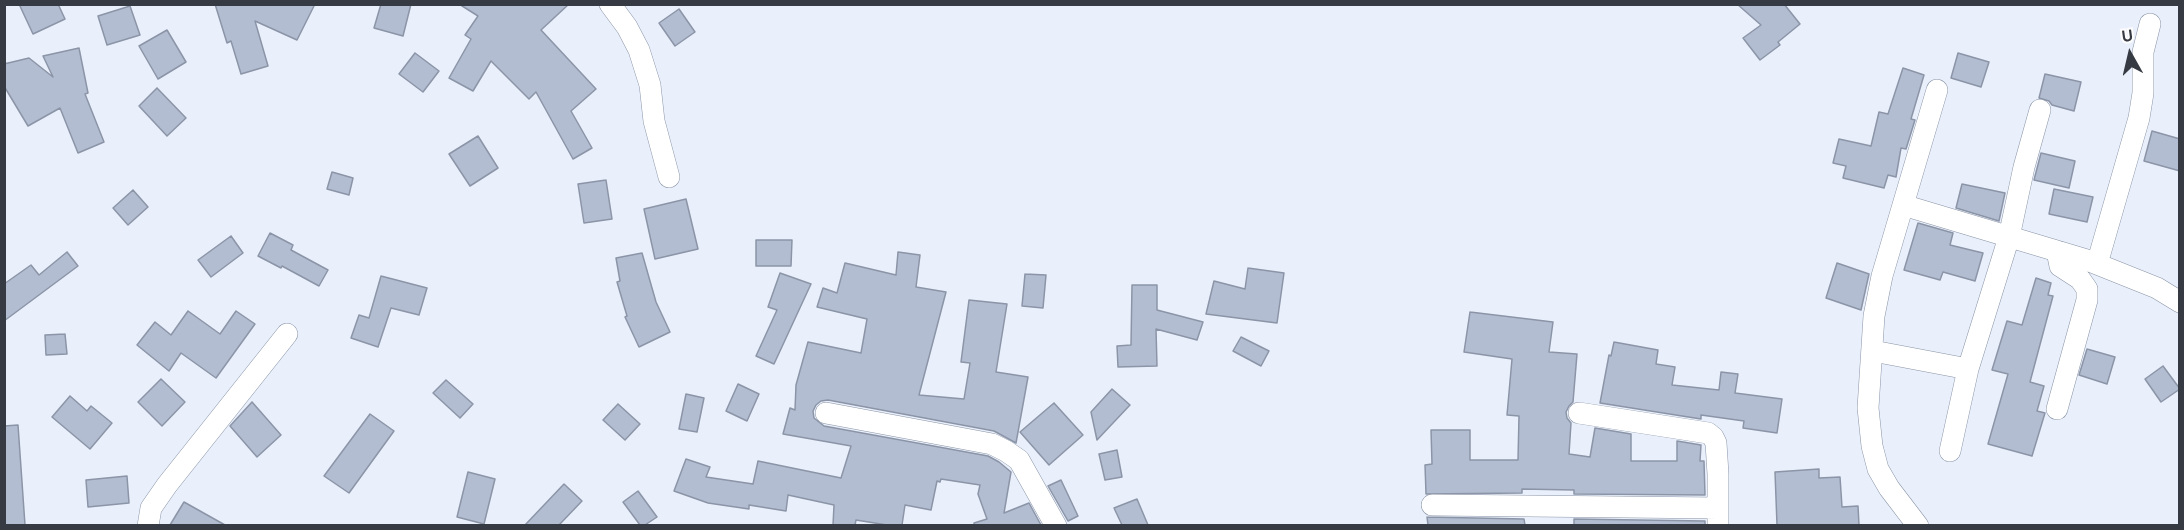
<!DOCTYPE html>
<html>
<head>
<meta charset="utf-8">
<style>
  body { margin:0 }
  #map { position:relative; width:2184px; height:530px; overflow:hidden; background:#e9f0fc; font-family:Figtree,sans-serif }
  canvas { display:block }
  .frame { position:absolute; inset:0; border:6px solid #363a42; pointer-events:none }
  .north { position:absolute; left:2100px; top:24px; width:60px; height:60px; -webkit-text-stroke:4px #fdfdfd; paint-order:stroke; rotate:352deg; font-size:16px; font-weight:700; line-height:24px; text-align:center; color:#363a42 }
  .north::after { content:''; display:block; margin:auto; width:21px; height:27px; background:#363a42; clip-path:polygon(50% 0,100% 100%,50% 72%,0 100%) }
</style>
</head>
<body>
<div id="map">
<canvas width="2184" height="530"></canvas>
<div class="frame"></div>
<div class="north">U</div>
</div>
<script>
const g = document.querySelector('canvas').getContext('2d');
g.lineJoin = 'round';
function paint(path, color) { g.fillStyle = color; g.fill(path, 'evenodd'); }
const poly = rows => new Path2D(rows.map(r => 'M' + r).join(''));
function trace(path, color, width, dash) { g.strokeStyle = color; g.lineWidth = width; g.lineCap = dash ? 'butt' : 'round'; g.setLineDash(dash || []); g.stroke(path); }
const building = poly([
  [19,4,58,4,65,19,33,34,19,4],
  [215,4,315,4,297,40,255,21,268,66,241,74,231,41,227,43,215,4],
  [381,4,411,4,403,36,374,28,381,4],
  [459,4,569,4,541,30,596,89,571,111,592,148,573,159,536,92,529,99,491,61,473,91,449,78,471,39,465,35,478,16,459,4],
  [1737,4,1784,4,1800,24,1778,42,1780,45,1760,60,1743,38,1761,25,1737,4],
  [130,6,140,35,107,45,98,16,130,6],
  [679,9,695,32,675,46,659,23,679,9],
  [167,30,186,62,158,79,139,46,167,30],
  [79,48,88,93,85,94,104,142,78,153,60,108,28,126,4,86,4,64,29,58,53,77,43,56,79,48],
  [415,53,439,71,423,92,399,74,415,53],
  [1958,53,1989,62,1981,87,1951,78,1958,53],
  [1903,68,1924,75,1911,119,1915,120,1906,149,1901,148,1896,177,1888,175,1884,188,1843,178,1846,166,1833,163,1839,139,1871,146,1879,112,1888,114,1903,68],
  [2045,74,2081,82,2074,111,2052,105,2049,101,2039,98,2045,74],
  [157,88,186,118,167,136,139,106,157,88],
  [2152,131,2180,139,2180,171,2144,161,2152,131],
  [478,136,498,168,470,186,449,154,478,136],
  [2041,153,2075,161,2069,188,2034,180,2041,153],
  [332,172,353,178,349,195,327,189,332,172],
  [606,180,612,219,584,223,578,184,606,180],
  [1962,184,2005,193,1999,221,1956,208,1962,184],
  [2054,189,2093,197,2087,222,2049,214,2054,189],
  [133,190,148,207,128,225,113,208,133,190],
  [686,199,698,249,655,259,644,209,686,199],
  [1918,223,1953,233,1950,245,1983,253,1975,281,1943,272,1940,280,1904,270,1918,223],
  [270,233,293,245,291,250,328,270,319,286,282,266,281,268,258,256,270,233],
  [231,236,243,253,211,277,198,260,231,236],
  [756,240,792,240,791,266,756,266,756,240],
  [67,252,78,266,4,321,4,284,31,265,39,275,67,252],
  [898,252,920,255,916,287,946,292,919,395,964,399,970,363,961,362,969,300,1007,304,996,372,1028,377,1016,443,994,431,828,400,821,401,816,405,813,411,814,418,824,426,988,456,999,462,1011,472,1004,513,1029,503,1041,525,974,525,974,523,987,519,978,494,980,485,941,479,940,482,937,481,931,510,905,505,902,525,887,525,856,520,855,525,833,525,834,505,788,495,786,511,749,505,749,509,708,503,674,491,686,459,710,467,706,477,753,484,758,461,841,478,851,446,783,434,790,408,795,410,796,385,808,342,861,353,867,319,817,307,823,288,837,293,845,263,896,275,898,252],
  [642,253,656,302,670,332,639,347,625,317,627,316,617,282,620,281,616,258,642,253],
  [1837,263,1869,274,1861,310,1826,298,1837,263],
  [1248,268,1284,273,1277,323,1206,314,1214,281,1245,289,1248,268],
  [780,273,811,284,774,364,756,356,777,310,768,307,780,273],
  [1025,274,1046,275,1043,308,1022,306,1025,274],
  [381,276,427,288,419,315,391,308,378,347,351,338,359,315,369,318,381,276],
  [2036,278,2051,283,2048,295,2053,296,2030,382,2044,386,2037,411,2045,413,2032,456,1988,444,2008,374,1992,370,2007,321,2022,325,2036,278],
  [1132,285,1157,285,1157,310,1203,322,1197,340,1156,329,1157,366,1118,367,1117,346,1131,345,1132,285],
  [188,311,220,334,236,311,255,324,216,378,181,353,169,371,137,345,155,322,171,335,188,311],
  [1470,312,1553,322,1549,352,1577,354,1573,402,1569,406,1566,412,1567,418,1571,423,1569,454,1590,457,1595,428,1631,434,1631,461,1677,461,1677,441,1701,445,1700,461,1704,461,1705,495,1574,494,1574,490,1522,489,1522,493,1426,494,1425,465,1432,464,1431,430,1470,430,1470,460,1518,460,1519,416,1507,415,1512,359,1464,352,1470,312],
  [65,334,67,354,46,355,45,335,65,334],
  [1241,337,1269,351,1261,366,1233,351,1241,337],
  [1614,342,1658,350,1656,364,1675,367,1672,385,1719,390,1721,372,1738,374,1735,393,1782,399,1777,433,1743,428,1744,421,1701,415,1701,419,1600,403,1609,355,1611,356,1614,342],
  [2087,349,2115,357,2107,384,2079,375,2087,349],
  [2163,366,2180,389,2161,402,2145,379,2163,366],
  [161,379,185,402,162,426,138,402,161,379],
  [446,380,473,404,460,418,433,393,446,380],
  [738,384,759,394,747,421,726,411,738,384],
  [1112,389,1130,405,1097,440,1091,412,1112,389],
  [686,394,704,398,697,432,679,429,686,394],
  [70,396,87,411,91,406,112,423,90,449,52,417,70,396],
  [252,402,281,435,257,457,230,426,252,402],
  [1054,403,1083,435,1049,465,1020,432,1054,403],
  [618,404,640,424,625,440,603,420,618,404],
  [370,414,394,431,349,493,324,476,370,414],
  [18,425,25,525,4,525,4,426,18,425],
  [1117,450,1122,477,1105,480,1099,454,1117,450],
  [1819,469,1819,478,1840,477,1842,507,1858,506,1859,525,1777,525,1775,472,1819,469],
  [468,472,495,479,484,524,457,517,468,472],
  [127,476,129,503,88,507,86,480,127,476],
  [1061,480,1078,516,1068,521,1048,486,1061,480],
  [564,484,582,501,559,525,525,525,564,484],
  [638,491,657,517,645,525,640,525,623,502,638,491],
  [1137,499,1148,525,1122,525,1114,508,1137,499],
  [184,502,225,525,170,525,184,502],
  [1427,517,1524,519,1525,525,1428,525,1427,517],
  [1574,519,1705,521,1705,525,1574,525,1574,519]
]);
const street = poly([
  [610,4,627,27,639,50,650,85,654,121,669,177],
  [1903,205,2087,260,2157,288,2180,302],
  [2097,264,2139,118,2143,93,2143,52,2150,24],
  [1873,351,1968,369],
  [2057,409,2087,300,2087,289,2080,279,2060,266,2057,251],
  [826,413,992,444,1006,451,1019,460,1056,526],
  [1579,413,1708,433,1713,437,1716,443,1718,474,1718,526],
  [1950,451,1968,369,2009,237,2024,167,2040,110],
  [1432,505,1718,508],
  [148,526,151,508,167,485,287,334],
  [1918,526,1889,488,1878,469,1872,446,1868,408,1874,316,1882,276,1937,90]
]);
paint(building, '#b3bdd1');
trace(building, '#8b95a7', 1.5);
trace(street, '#8a94a6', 22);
trace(street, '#fff', 21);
</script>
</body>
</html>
